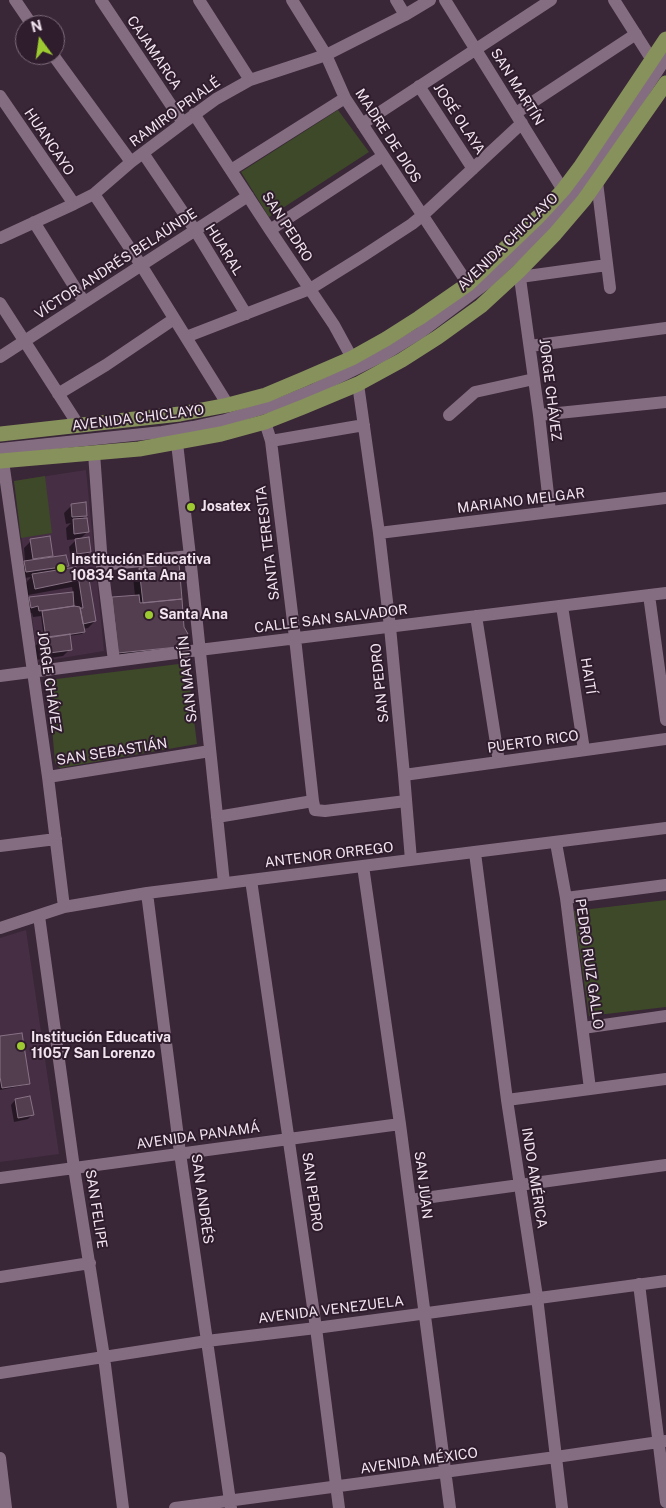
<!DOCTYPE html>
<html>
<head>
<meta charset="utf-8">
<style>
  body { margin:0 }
  #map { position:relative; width:666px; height:1508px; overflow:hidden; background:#392637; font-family:"Public Sans",sans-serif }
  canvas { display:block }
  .north { position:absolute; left:15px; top:15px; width:50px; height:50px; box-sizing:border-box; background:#2f1c2d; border:1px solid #7d6c7b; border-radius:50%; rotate:346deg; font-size:14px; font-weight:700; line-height:20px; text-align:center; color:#f1e4ef }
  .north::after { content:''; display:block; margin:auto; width:18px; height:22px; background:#9dca30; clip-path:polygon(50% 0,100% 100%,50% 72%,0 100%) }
</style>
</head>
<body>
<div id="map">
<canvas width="666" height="1508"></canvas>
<div class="north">N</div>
</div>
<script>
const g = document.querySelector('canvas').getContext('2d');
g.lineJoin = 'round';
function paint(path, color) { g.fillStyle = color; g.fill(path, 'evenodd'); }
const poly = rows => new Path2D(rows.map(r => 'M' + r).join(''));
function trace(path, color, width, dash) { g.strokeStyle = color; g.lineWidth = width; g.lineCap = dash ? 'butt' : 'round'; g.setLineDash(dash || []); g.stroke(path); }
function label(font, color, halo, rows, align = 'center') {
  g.font = font + ' "Public Sans",sans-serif'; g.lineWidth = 4; g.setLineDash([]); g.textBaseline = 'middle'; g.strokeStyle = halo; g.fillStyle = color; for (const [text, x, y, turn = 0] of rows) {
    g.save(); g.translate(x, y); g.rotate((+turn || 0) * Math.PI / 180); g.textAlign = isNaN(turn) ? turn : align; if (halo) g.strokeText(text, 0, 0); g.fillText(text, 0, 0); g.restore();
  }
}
const built = poly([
  [86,470,104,651,38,662,14,481],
  [26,930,59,1154,0,1162,0,938]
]);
const green = poly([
  [338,110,369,152,269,217,241,172],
  [45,476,52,533,21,538,14,481],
  [187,663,197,744,60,768,55,763,48,680],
  [666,900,666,1007,589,1016,574,911]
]);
const shadow = poly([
  [71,506,86,515,81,520,87,532,79,540,90,552,83,559,71,561,69,547,77,539,67,540,66,528,71,523,66,524,64,513],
  [49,538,52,558,67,566,62,571,77,578,79,576,95,621,88,628,83,629,84,632,82,634,69,636,70,649,63,656,36,660,34,647,41,640,44,639,41,616,33,617,32,613,24,614,23,605,30,598,73,593,72,587,28,595,26,583,31,577,19,579,17,569,25,562,24,548,31,541],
  [140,569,177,646,109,662,135,596,133,576],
  [0,1037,28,1084,26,1085,0,1090],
  [15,1100,32,1115,28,1119,14,1122,11,1105]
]);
const building = poly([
  [86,502,87,516,72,517,71,504,86,502],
  [87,518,89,532,74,534,73,519,87,518],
  [50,536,53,556,33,559,30,539,50,536],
  [89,537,91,552,77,554,75,539,89,537],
  [66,555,69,566,26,572,24,561,66,555],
  [179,563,182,599,143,603,139,568,179,563],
  [76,567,78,580,35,589,32,574,76,567],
  [88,573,96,621,83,624,80,608,83,608,78,575,88,573],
  [73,592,74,606,39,611,38,606,31,608,29,597,73,592],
  [139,595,140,603,182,599,184,627,188,634,178,647,118,653,112,597,139,595],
  [74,606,80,607,85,632,46,638,42,611,74,606],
  [70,634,72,650,42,654,40,638,70,634],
  [22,1033,30,1084,2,1088,0,1077,0,1036,22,1033],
  [30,1096,34,1115,18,1118,15,1099,30,1096]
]);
const minor = poly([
  [15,0,32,25],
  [101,0,183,123],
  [199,0,250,80],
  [292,0,326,55,345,98,468,284],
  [396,0,405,15],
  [445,0,563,190],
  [614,0,652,60],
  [53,55,131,162],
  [419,86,473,169],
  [0,96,74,204],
  [516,113,636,34],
  [194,114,270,230,334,325,352,358],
  [362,124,551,0],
  [143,153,195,230,246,314],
  [231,170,345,98],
  [597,182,610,288],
  [94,194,141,265,228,405],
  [34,222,84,302],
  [270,230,383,156],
  [0,238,74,204,94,194,131,162,183,123,216,99,250,80,326,55,405,15,430,0],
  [519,271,539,415,550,512],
  [520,277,607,265],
  [0,303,79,426],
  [186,337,310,289,363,256,412,224,423,215,522,123],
  [530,346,666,328],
  [0,357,248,196],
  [358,384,379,533,390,627,404,775,411,860],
  [58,394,106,365,174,319],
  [449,415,475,392,534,379],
  [539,415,666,402],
  [265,422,271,441,295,638,313,801,315,810,325,811,406,801],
  [271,441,364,425],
  [177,443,190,556,224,883],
  [0,449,162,432,193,427,225,420,281,403,315,389,384,355,420,333,488,282,539,234,563,208,587,178,666,58],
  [94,453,102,565,114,661],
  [3,461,48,777,64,907],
  [379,533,666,498],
  [102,565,190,556],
  [649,595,666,720],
  [562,606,584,750],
  [476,616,499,762],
  [0,676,199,650,666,593],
  [404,775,666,739],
  [48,777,210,751],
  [217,817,313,801],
  [556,843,566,898,590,1089],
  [0,846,56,839],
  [475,853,507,1100,537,1297,562,1508],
  [363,866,400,1124,450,1508],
  [251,880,316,1328,339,1508],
  [147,893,180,1153,231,1508],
  [566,898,666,885],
  [39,916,74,1168,104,1357,123,1508],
  [0,928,64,907,147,893,666,828],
  [583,1028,666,1016],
  [507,1100,666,1079],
  [0,1178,400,1124],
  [410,1200,666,1165],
  [0,1277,90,1263],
  [639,1284,666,1502],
  [0,1373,207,1341,316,1328,666,1281],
  [0,1458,6,1508],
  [175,1508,556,1457,666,1441]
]);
const major = poly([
  [0,434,180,414,228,405,266,395,304,379,352,358,386,339,419,318,468,284,538,217,563,190,581,166,666,39],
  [0,461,139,449,221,434,265,422,303,407,358,384,402,360,438,337,481,306,519,271,555,234,584,200,666,83]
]);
const markers = [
  [191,507,5,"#9dca30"],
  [61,568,5,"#9dca30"],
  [149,615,5,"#9dca30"],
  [21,1046,5,"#9dca30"]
];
const streetNames = [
  ["CAJAMARCA",154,53,56],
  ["SAN MARTÍN",517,87,58],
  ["RAMIRO PRIALÉ",175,112,-36],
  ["JOSÉ OLAYA",459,119,57],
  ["MADRE DE DIOS",388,136,57],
  ["HUANCAYO",49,142,56],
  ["SAN PEDRO",287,227,57],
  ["AVENIDA CHICLAYO",508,242,-44],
  ["HUARAL",224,250,58],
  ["VÍCTOR ANDRÉS BELAÚNDE",116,264,-33],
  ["JORGE CHÁVEZ",550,390,83],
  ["AVENIDA CHICLAYO",138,418,-7],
  ["MARIANO MELGAR",521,501,-7],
  ["SANTA TERESITA",268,543,-97],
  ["CALLE SAN SALVADOR",331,619,-7],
  ["HAITÍ",588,676,81],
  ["SAN MARTÍN",188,679,-96],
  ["JORGE CHÁVEZ",49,682,82],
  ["SAN PEDRO",380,683,-96],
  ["PUERTO RICO",533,742,-8],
  ["SAN SEBASTIÁN",112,752,-9],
  ["ANTENOR ORREGO",329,855,-7],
  ["PEDRO RUIZ GALLO",589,964,82],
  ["AVENIDA PANAMÁ",198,1136,-8],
  ["INDO AMÉRICA",534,1178,81],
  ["SAN JUAN",423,1185,83],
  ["SAN PEDRO",312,1192,82],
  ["SAN ANDRÉS",202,1199,82],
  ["SAN FELIPE",96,1209,81],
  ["AVENIDA VENEZUELA",331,1310,-7],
  ["AVENIDA MÉXICO",419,1461,-8]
];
const poiNames = [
  ["Josatex",201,507],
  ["Institución Educativa",71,560],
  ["10834 Santa Ana",71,576],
  ["Santa Ana",159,615],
  ["Institución Educativa",31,1038],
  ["11057 San Lorenzo",31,1054]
];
paint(built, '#462e44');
paint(green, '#3d4928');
paint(shadow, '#0007');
paint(building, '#533e50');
trace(building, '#887185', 1);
trace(minor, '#846d81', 12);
trace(major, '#86915c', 15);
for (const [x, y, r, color] of markers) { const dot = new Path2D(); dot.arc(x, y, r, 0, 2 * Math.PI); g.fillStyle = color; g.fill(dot); trace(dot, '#2f1c2d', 2); }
label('14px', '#f1e4ef', '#2f1c2d', streetNames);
label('bold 14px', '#f1e4ef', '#2f1c2d', poiNames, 'left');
</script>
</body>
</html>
